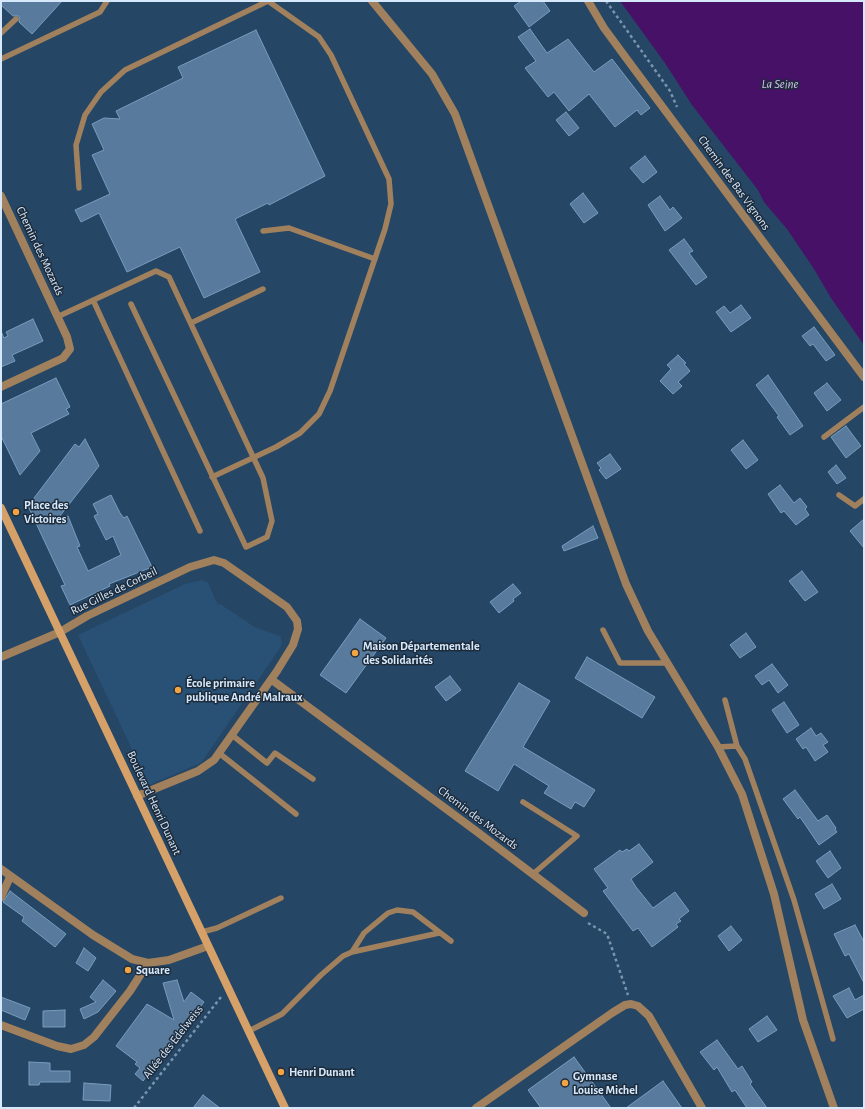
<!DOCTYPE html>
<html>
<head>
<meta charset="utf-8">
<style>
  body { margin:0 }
  #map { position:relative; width:865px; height:1109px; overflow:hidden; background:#254665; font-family:"Alegreya Sans",sans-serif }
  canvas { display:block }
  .frame { position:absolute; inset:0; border:2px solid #d6e9fc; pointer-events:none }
</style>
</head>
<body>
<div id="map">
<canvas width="865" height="1109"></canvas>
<div class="frame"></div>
</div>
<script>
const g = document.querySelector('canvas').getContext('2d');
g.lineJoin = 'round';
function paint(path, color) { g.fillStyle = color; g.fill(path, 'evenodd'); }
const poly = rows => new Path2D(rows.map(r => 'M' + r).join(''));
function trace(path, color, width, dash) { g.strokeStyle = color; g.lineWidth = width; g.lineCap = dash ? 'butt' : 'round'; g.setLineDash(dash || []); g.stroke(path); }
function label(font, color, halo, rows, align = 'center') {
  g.font = font + ' "Alegreya Sans",sans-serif'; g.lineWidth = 3; g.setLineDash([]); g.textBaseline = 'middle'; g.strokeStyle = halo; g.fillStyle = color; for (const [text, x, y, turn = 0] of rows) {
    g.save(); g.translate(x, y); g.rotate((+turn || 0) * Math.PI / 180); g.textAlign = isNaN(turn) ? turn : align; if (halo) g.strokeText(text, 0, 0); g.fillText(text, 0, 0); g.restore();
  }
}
const built = poly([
  [202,580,208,583,218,605,220,604,256,628,280,636,282,642,280,648,201,763,149,785,78,635,185,584]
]);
const water = poly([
  [620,1,864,1,864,345,831,298,814,269,787,229,764,202,758,190,692,105,665,63]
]);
const building = poly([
  [1,1,62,1,32,34,19,22,19,16,13,16,1,5,1,1],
  [521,1,543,1,550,11,529,27,514,6,521,1],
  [530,29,547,53,568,39,594,72,612,59,650,108,641,115,637,110,615,127,589,94,569,111,554,92,548,97,525,68,536,61,518,37,530,29],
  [256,30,325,176,269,205,268,203,235,219,260,272,204,298,180,247,127,272,99,213,81,222,75,210,110,194,92,155,104,150,92,124,104,118,120,119,116,111,183,78,178,67,256,30],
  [566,112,579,128,569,136,556,120,566,112],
  [645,156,657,172,643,183,630,168,645,156],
  [583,193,598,213,584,223,570,204,583,193],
  [660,196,670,210,673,207,682,218,665,231,648,205,660,196],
  [684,239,693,251,689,253,707,277,696,285,669,250,684,239],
  [741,305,751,318,731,332,716,312,724,306,730,313,741,305],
  [33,319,43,341,12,355,15,361,1,367,1,331,4,338,8,336,6,332,33,319],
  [814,327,835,355,826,361,813,344,810,346,802,336,814,327],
  [678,355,686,363,684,364,690,371,678,382,682,386,673,394,660,381,671,369,667,365,678,355],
  [768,375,803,426,790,435,777,417,779,416,756,385,768,375],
  [56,378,70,407,66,409,69,414,31,433,40,451,20,475,1,436,1,404,56,378],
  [827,383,841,400,827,411,814,393,827,383],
  [846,426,861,446,846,458,831,437,846,426],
  [85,439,99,466,56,521,68,516,80,546,77,547,88,571,121,555,113,536,106,540,94,516,98,514,93,504,111,495,120,513,124,518,127,516,152,567,109,584,110,586,70,605,61,586,65,585,28,506,75,444,79,447,85,439],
  [743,440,758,460,746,469,731,450,743,440],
  [610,454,621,469,606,479,599,470,601,468,597,463,610,454],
  [836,465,846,478,837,484,828,472,836,465],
  [780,485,794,503,800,498,807,507,805,509,809,515,796,525,784,511,781,513,768,494,780,485],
  [864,519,864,548,850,531,864,519],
  [593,526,598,538,564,551,562,546,593,526],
  [802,571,818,592,805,601,789,581,802,571],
  [513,584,521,593,513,599,514,601,499,613,490,602,513,584],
  [360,619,386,638,346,693,320,675,360,619],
  [746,633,756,647,740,658,730,645,746,633],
  [587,657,655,697,642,718,575,678,587,657],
  [772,664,788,685,778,693,769,680,762,685,755,676,772,664],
  [450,676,461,690,446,701,435,687,450,676],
  [519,683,550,701,523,747,595,790,584,807,575,802,571,809,544,793,549,786,514,764,498,791,465,771,519,683],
  [784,702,799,725,787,733,772,710,784,702],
  [811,728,816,736,821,733,828,742,823,745,828,752,815,761,806,747,803,749,796,739,811,728],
  [795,790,818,821,827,815,836,828,835,829,837,832,819,845,800,817,798,819,783,799,795,790],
  [639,844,653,862,631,879,636,887,653,908,675,892,689,911,679,919,681,921,676,924,678,927,652,947,638,928,633,931,603,891,608,888,594,869,620,850,622,852,627,849,629,851,639,844],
  [830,851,841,868,828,878,816,861,830,851],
  [832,884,841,899,824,909,815,894,832,884],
  [10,891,66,934,55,947,22,921,24,917,3,902,10,891],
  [855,925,864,942,864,983,849,954,845,956,834,934,855,925],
  [731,926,742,940,729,951,718,936,731,926],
  [84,948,96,958,88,971,76,963,84,948],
  [103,980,116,991,98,1012,84,1019,80,1009,96,1002,90,997,103,980],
  [177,980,184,1002,191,992,204,1002,143,1081,135,1074,140,1068,135,1064,137,1062,116,1046,147,1004,174,1020,163,983,177,980],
  [849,988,855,1000,864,995,864,1009,847,1018,833,996,849,988],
  [1,997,30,1008,25,1020,1,1010,1,997],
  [65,1010,65,1027,43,1027,43,1011,65,1010],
  [767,1016,777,1030,758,1042,749,1029,767,1016],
  [717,1040,738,1069,742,1066,752,1082,750,1084,767,1108,747,1108,735,1090,732,1092,717,1067,714,1070,700,1052,717,1040],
  [574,1057,611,1108,541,1108,528,1090,574,1057],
  [29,1062,50,1063,50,1071,70,1071,70,1082,40,1082,39,1085,29,1085,29,1062],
  [663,1081,682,1108,626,1108,663,1081],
  [84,1083,111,1085,110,1101,83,1100,84,1083],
  [203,1095,220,1108,193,1108,203,1095]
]);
const path = poly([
  [606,1,670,91,677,107],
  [588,923,607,934,628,995],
  [134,1108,221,997]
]);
const lane = poly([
  [1,33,16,19],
  [1,59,100,12,107,1],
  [79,188,76,145,85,115,101,92,125,70,268,1],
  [263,231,289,228,375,259],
  [93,300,200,531],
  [57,317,156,271,169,277,263,478,272,521,267,537,246,547,131,304],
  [191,323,263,289],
  [824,437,864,407],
  [212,477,276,447,300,433,319,414,330,391,385,229,391,204,389,179,331,55,319,37,268,1],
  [839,495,855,506,864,499],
  [603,630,620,663,667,663],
  [725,700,737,746,745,759,794,900,833,1039],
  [232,735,267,763,275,753,313,779],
  [718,747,737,746],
  [219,753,296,814],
  [523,802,577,836,533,874],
  [202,932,217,928,281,898],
  [352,952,364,933,388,913,397,910,413,912,451,941],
  [249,1031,282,1014,321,975,343,956,352,952,439,933]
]);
const street = poly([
  [372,1,432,74,455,114,626,584,648,631,718,747,742,794,774,894,803,1020,834,1108],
  [588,1,604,28,632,66,864,377],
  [1,196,67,337,70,349,63,358,1,387],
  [1,657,60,632,87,616,190,567,214,560,224,563,287,607,297,621,298,629,293,645,277,671,214,760,198,771,137,796],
  [272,680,476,831,584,913],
  [1,869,93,935,132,959,148,963,169,960,208,946],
  [1,897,10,877],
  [1,1025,57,1046,71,1049,84,1045,94,1037,130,991,148,963],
  [476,1108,612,1013,625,1005,631,1004,638,1006,649,1016,702,1108]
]);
const secondary = poly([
  [1,508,285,1108]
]);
const markers = [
  [16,512,4,"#f3a442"],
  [355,653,4,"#f3a442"],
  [178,690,4,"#f3a442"],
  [128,970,4,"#f3a442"],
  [281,1072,4,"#f3a442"],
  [565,1083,4,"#f3a442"]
];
const streetNames = [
  ["Chemin des Bas Vignons",734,183,54],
  ["Chemin des Mozards",40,251,65],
  ["Rue Gilles de Corbeil",114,591,-26],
  ["Boulevard Henri Dunant",154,803,65],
  ["Chemin des Mozards",478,818,37],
  ["Allée des Edelweiss",173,1042,-52]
];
const poiNames = [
  ["Place des",24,505],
  ["Victoires",24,519],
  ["Maison Départementale",363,646],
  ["des Solidarités",363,660],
  ["École primaire",186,683],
  ["publique André Malraux",186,697],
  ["Square",136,970],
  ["Henri Dunant",289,1072],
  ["Gymnase",573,1076],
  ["Louise Michel",573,1090]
];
const waterNames = [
  ["La Seine",780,84]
];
paint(built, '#295175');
paint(water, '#471168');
paint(building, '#587b9d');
trace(building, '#789cbf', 1);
trace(path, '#7b95af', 2.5, [3, 3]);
trace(lane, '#a1805d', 5.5);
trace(street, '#a1805d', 8);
trace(secondary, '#d5a168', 8);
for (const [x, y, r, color] of markers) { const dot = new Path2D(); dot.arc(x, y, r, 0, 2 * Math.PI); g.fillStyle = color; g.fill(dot); trace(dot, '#1d2b3a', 1.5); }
label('12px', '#d6e9fc', '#1d2b3a', streetNames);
label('bold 12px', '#d6e9fc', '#1d2b3a', poiNames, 'left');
label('italic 13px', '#d8c0ee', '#1d2b3a', waterNames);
</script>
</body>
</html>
